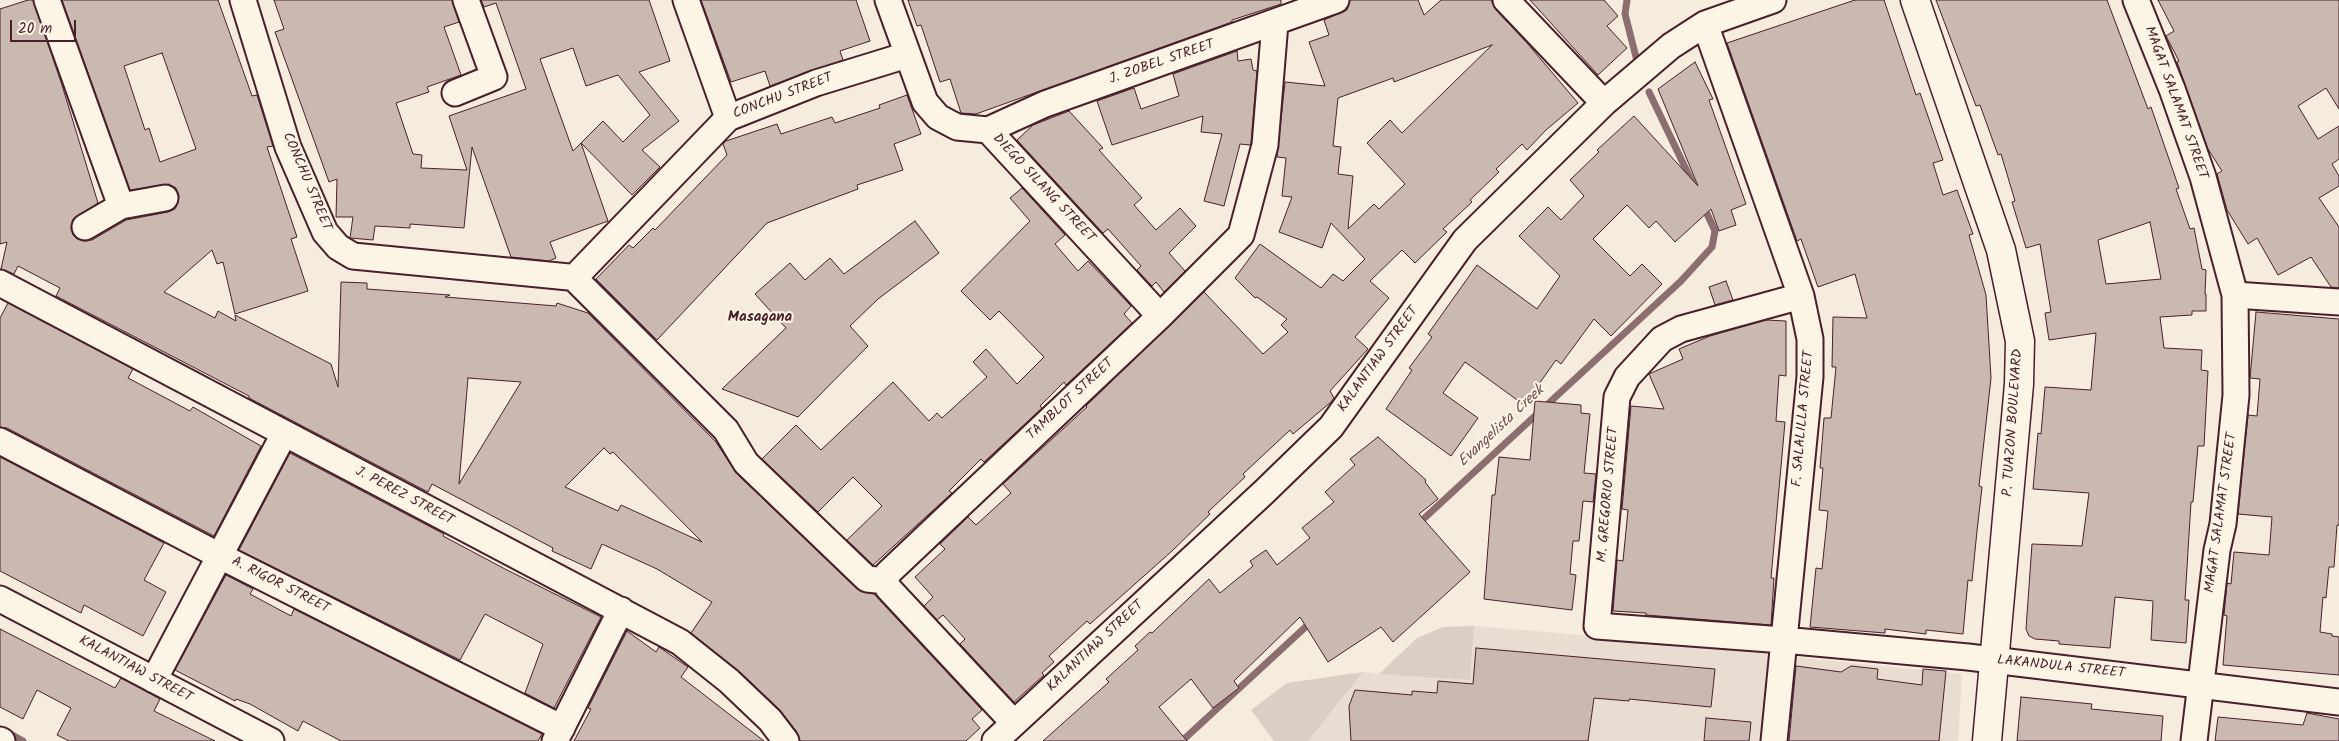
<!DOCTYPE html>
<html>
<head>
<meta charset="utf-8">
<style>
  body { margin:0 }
  #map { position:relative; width:2339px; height:741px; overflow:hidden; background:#f5ecde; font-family:Kalam,sans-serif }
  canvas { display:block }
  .scale { position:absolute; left:10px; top:20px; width:66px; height:22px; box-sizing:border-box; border:2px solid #4a1f2b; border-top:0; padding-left:6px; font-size:15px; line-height:18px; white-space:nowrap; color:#4a1f2b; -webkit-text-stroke:4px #fcf5e5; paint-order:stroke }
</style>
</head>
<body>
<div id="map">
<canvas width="2339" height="741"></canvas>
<div class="scale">20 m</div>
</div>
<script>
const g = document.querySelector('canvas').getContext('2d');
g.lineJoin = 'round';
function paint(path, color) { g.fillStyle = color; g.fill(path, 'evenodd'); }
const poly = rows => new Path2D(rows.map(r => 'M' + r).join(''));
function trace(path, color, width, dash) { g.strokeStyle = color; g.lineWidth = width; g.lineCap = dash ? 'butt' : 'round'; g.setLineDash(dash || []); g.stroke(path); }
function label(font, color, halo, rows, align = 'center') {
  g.font = font + ' Kalam,sans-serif'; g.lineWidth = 4; g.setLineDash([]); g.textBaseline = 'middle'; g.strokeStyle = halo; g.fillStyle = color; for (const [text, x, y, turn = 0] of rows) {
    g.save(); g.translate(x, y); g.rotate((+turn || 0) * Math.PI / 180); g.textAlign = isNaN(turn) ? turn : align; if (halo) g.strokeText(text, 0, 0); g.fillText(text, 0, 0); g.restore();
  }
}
const built = poly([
  [1474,626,1773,651,1764,741,1308,741,1363,672,1470,680],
  [1792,657,1962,674,1958,741,1785,741]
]);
const green = poly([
  [1474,626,1470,680,1379,674,1417,638,1443,627],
  [1363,672,1308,741,1274,741,1251,710,1287,683]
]);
const stream = poly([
  [1627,0,1625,14,1637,61],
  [1649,92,1693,184],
  [1418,524,1681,281,1712,247,1715,231,1703,205],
  [5,731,23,741],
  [1182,741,1312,621]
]);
const building = poly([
  [28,0,33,0,61,82,98,203,73,219,71,228,73,235,77,239,85,241,92,240,126,220,168,212,175,209,178,203,179,196,176,188,169,184,130,190,62,0,218,0,252,96,257,95,262,111,273,146,267,147,297,237,291,239,308,291,235,314,223,262,217,264,212,250,164,292,215,318,218,311,236,321,235,315,331,364,338,387,341,282,367,283,367,289,450,295,445,297,556,306,557,303,588,313,716,442,736,473,857,589,874,594,982,710,972,719,980,728,966,741,800,741,797,732,780,710,739,671,691,633,712,602,657,569,602,544,591,569,552,551,553,548,432,484,428,492,249,398,249,396,56,296,60,288,18,266,14,274,1,269,7,242,0,244,0,9,28,0],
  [162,53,196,149,160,162,149,128,145,130,124,66,162,53],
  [468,378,521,382,459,484,468,378],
  [604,448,610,454,613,452,702,542,621,505,618,511,565,487,604,448],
  [274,0,452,0,459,22,444,27,461,75,427,87,429,92,396,103,413,154,422,155,421,168,467,170,449,116,526,89,496,3,484,7,481,0,649,0,670,61,639,72,679,121,642,150,660,167,632,195,581,143,603,121,623,142,650,115,618,75,586,86,573,48,540,59,573,151,581,143,608,221,550,242,556,258,549,261,511,257,472,147,464,228,410,224,410,228,375,226,373,240,350,238,353,217,336,217,337,179,329,182,275,32,284,29,274,0],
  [701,0,856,0,870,41,840,51,843,60,770,86,765,71,731,82,701,0],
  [908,0,1281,0,1281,4,1232,20,1232,22,976,114,961,113,950,79,940,82,921,25,917,26,908,0],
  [1350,0,1418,0,1424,15,1441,0,1491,0,1496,10,1527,43,1578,103,1546,130,1527,150,1522,144,1496,169,1499,172,1470,200,1472,202,1443,229,1447,232,1415,263,1402,250,1370,281,1389,298,1355,337,1368,349,1330,391,1334,398,1331,402,1293,434,1290,430,1243,474,1245,477,1208,512,1210,514,1172,551,1090,624,1087,621,1049,656,1054,662,1042,673,1044,675,1014,702,960,644,965,639,943,615,937,620,924,606,933,597,915,577,945,549,940,544,968,517,976,525,1011,493,1003,484,1087,407,1086,406,1204,292,1263,354,1288,332,1281,325,1287,319,1257,297,1255,298,1235,278,1260,244,1321,288,1333,274,1343,281,1365,259,1331,223,1322,248,1279,232,1292,197,1282,196,1286,158,1277,157,1285,82,1325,86,1309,42,1329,35,1324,20,1347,10,1350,0],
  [1492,45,1402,133,1390,120,1367,143,1405,184,1379,209,1374,204,1348,229,1353,176,1338,174,1341,147,1333,146,1338,98,1393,78,1394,82,1492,45],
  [1530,0,1604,0,1618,16,1607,26,1627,48,1598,75,1530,0],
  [1855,0,1884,0,1916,95,1920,93,1943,160,1933,163,1943,195,1957,190,1973,234,1969,235,1986,295,1991,378,1979,486,1982,487,1977,531,1972,581,1968,580,1963,634,1926,630,1926,634,1885,629,1885,633,1810,627,1816,568,1822,569,1828,511,1819,510,1823,468,1820,468,1824,418,1831,418,1836,367,1832,367,1833,317,1867,318,1855,274,1818,287,1801,239,1797,241,1727,43,1855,0],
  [1936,0,2107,0,2148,109,2151,107,2179,188,2176,189,2190,229,2194,228,2202,269,2206,270,2205,294,2206,294,2206,311,2192,311,2192,315,2160,317,2164,348,2202,350,2201,370,2208,371,2204,446,2198,446,2193,502,2191,502,2185,600,2189,600,2186,643,2151,640,2153,601,2115,597,2110,648,2059,644,2059,641,2035,639,2029,636,2026,629,2032,544,2082,546,2089,493,2033,489,2038,433,2041,434,2045,387,2091,390,2096,333,2049,340,2045,313,2051,312,2040,244,2026,248,2012,202,2015,201,2001,154,1998,155,1980,105,1976,106,1936,0],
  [2150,222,2161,279,2106,284,2098,240,2150,222],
  [2158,0,2339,0,2339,109,2326,88,2298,106,2318,139,2339,126,2339,159,2332,164,2339,176,2339,186,2319,198,2339,227,2339,288,2331,287,2311,257,2278,275,2257,238,2248,244,2227,210,2217,174,2222,171,2208,149,2177,62,2179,61,2166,36,2174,31,2158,0],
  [1237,51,1238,61,1251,59,1253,70,1257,71,1251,143,1250,145,1240,144,1224,206,1204,201,1222,134,1201,132,1203,116,1112,145,1097,101,1134,88,1141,109,1179,96,1173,74,1237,51],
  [1695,62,1713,99,1709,100,1746,204,1731,210,1736,225,1719,231,1711,209,1675,242,1656,221,1649,228,1627,205,1593,239,1630,276,1642,264,1662,284,1611,336,1594,319,1561,364,1556,360,1524,405,1465,362,1443,393,1478,418,1451,456,1386,409,1412,370,1409,368,1432,337,1428,334,1477,265,1537,309,1560,276,1519,236,1548,207,1561,220,1584,196,1570,180,1599,152,1597,150,1634,116,1698,186,1658,89,1695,62],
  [907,95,921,134,894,144,903,170,857,185,858,189,767,223,657,340,596,279,629,245,633,248,653,228,655,230,727,155,723,144,726,141,777,124,781,134,832,117,835,123,880,108,879,105,907,95],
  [1069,111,1103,148,1099,150,1142,198,1134,205,1156,230,1180,208,1196,226,1169,253,1185,271,1164,292,1156,282,1152,286,1137,270,1141,266,1108,229,1103,233,1017,140,1033,125,1069,111],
  [1022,188,1065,235,1055,244,1078,271,1088,261,1131,306,1124,314,1132,323,1066,385,1064,382,1040,406,1042,408,984,462,981,459,949,491,952,493,873,565,847,540,882,506,853,477,818,512,762,459,796,425,821,450,893,382,929,421,937,413,942,418,987,377,973,362,986,349,1017,384,1044,357,999,311,990,320,961,291,1030,221,1010,198,1022,188],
  [915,221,939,253,878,299,850,326,868,346,798,417,722,389,786,328,755,294,790,263,805,280,830,258,844,274,915,221],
  [1726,281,1733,300,1715,305,1709,287,1726,281],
  [8,303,133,369,128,378,190,411,193,407,261,446,214,536,7,428,0,427,0,318,8,303],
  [2256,312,2339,319,2339,525,2337,525,2334,567,2329,567,2326,598,2323,597,2320,632,2332,634,2332,636,2339,637,2339,675,2223,665,2227,616,2224,615,2227,583,2231,584,2234,552,2269,555,2272,517,2238,514,2248,415,2257,416,2260,379,2250,378,2256,312],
  [1766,320,1786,321,1786,376,1779,375,1776,421,1785,422,1771,578,1774,578,1771,625,1646,615,1646,613,1613,611,1617,560,1623,561,1628,510,1622,509,1631,406,1664,409,1649,374,1683,359,1679,349,1710,336,1766,320],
  [1535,401,1581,405,1581,413,1590,414,1584,473,1596,474,1593,502,1583,501,1579,541,1573,541,1570,574,1576,575,1572,610,1484,599,1492,495,1495,495,1499,457,1530,460,1535,401],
  [1378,437,1426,480,1425,482,1438,499,1419,514,1470,572,1393,642,1381,627,1328,662,1300,617,1234,681,1239,688,1213,708,1191,679,1159,707,1187,741,1043,741,1109,682,1106,679,1138,650,1135,646,1150,632,1152,633,1209,579,1220,593,1253,566,1250,561,1266,550,1277,565,1310,538,1302,528,1334,502,1325,492,1355,465,1350,459,1378,437],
  [290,453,444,534,443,536,505,569,601,617,554,708,525,693,543,644,485,614,460,660,239,550,290,453],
  [0,457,164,543,144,580,166,592,143,636,84,605,81,613,0,571,0,457],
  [226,575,253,589,250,594,291,616,294,609,542,734,538,741,341,741,303,721,298,731,250,704,236,699,235,701,175,670,226,575],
  [0,629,115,688,121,678,160,699,154,711,215,741,69,741,57,735,71,708,37,690,23,719,0,707,0,629],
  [627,631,656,652,659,647,688,667,681,677,764,741,574,741,591,709,588,708,627,631],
  [1476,648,1715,669,1711,707,1629,699,1629,701,1594,698,1588,741,1351,741,1349,706,1355,690,1412,695,1412,691,1437,693,1438,681,1473,684,1476,648],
  [1796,666,1841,672,1851,666,1878,669,1877,679,1922,685,1923,669,1946,671,1939,741,1789,741,1796,666],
  [2021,697,2092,704,2091,709,2163,716,2161,741,2017,741,2021,697],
  [2307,713,2339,719,2339,741,2215,741,2218,717,2303,725,2307,713],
  [1706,718,1751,722,1749,741,1704,741,1706,718]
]);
const minor = poly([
  [47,0,121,206],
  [243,0,288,147,325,232,338,247,353,256,569,277,574,278,728,118,816,83,907,55],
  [686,0,728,118],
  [888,0,925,102,938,117,957,127,988,130,1160,316],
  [1506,0,1604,103],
  [2136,0,2172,89,2203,177,2235,295,2236,395,2223,524,2217,550,2194,741],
  [1705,24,1801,296,1810,339,1810,377,1774,741],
  [455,93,494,77,466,0],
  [988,130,1045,104,1336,0],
  [85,227,121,206,165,198],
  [574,278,726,430,746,463,867,579,886,581],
  [0,283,680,642,729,681,770,720,786,741],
  [2235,295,2339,302],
  [1801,296,1681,329,1662,339,1627,377,1617,397,1597,626,1783,640,1968,657,2339,702],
  [0,441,220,556,562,728],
  [0,599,271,741],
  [154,680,284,434],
  [1014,723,888,588,886,581,887,574,1160,316,1241,235,1265,145,1275,23],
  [0,740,2,741],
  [555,741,621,610],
  [995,741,1263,493,1331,427,1465,240,1604,103,1671,46,1705,24,1773,0]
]);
const major = poly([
  [1915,0,2001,250,2020,341,2019,384,1987,741]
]);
const streetNames = [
  ["J. ZOBEL STREET",1162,63,-19],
  ["CONCHU STREET",783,97,-21],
  ["MAGAT SALAMAT STREET",2175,103,70],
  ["CONCHU STREET",306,182,67],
  ["DIEGO SILANG STREET",1043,189,47],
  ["KALANTIAW STREET",1379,360,-54],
  ["TAMBLOT STREET",1071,400,-43],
  ["F. SALALILLA STREET",1804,419,-85],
  ["P. TUAZON BOULEVARD",2014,423,-86],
  ["M. GREGORIO STREET",1609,495,-85],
  ["J. PEREZ STREET",404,497,28],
  ["MAGAT SALAMAT STREET",2222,513,-82],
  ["A. RIGOR STREET",280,586,27],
  ["KALANTIAW STREET",1096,647,-43],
  ["LAKANDULA STREET",2061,668,6],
  ["KALANTIAW STREET",135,670,28]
];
const neighbourhoodNames = [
  ["Masagana",760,318]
];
const waterNames = [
  ["Evangelista Creek",1502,427,-43]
];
paint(built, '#e8ddd0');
paint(green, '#dbcec4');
trace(stream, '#8c6e70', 7);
paint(building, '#cab9b1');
trace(building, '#4a1f2b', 1);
trace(minor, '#4a1f2b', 29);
trace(major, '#4a1f2b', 31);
trace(minor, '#fcf5e5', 25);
trace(major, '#fcf5e5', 28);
label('14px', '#4a1f2b', '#fcf5e5', streetNames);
label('bold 15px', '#4a1f2b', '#fcf5e5', neighbourhoodNames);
label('italic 15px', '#704d53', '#fcf5e5', waterNames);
</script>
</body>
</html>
